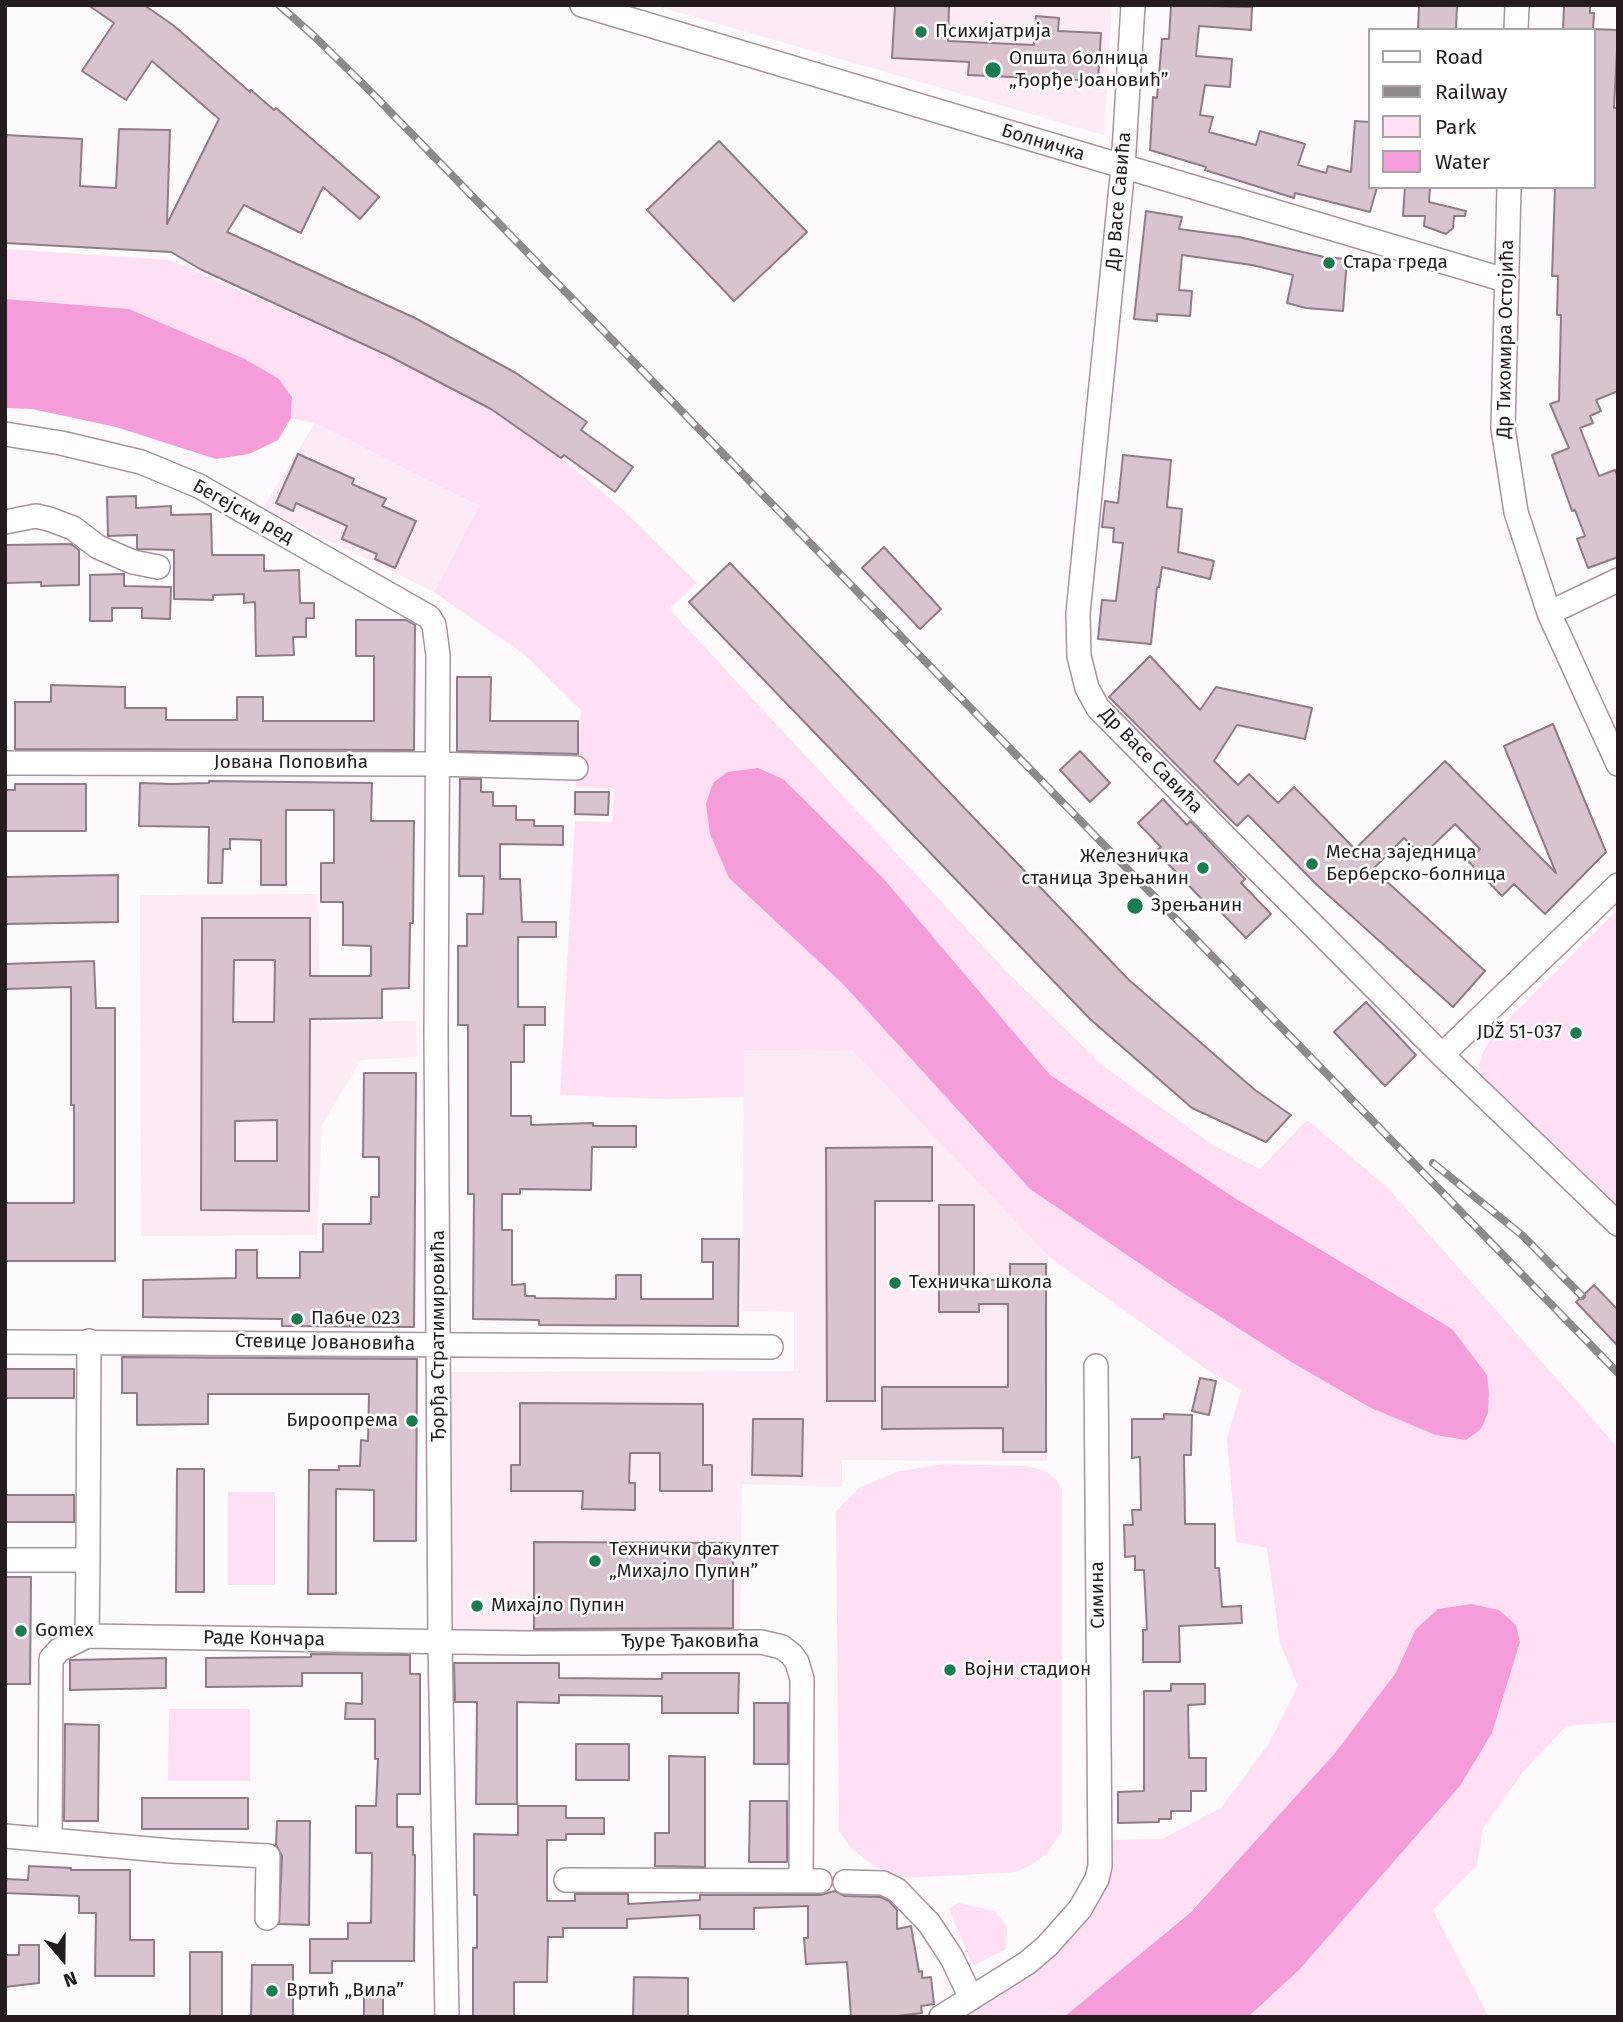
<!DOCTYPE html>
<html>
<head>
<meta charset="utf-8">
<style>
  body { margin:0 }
  #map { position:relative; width:1623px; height:2022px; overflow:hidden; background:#fef9fc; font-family:"Fira Sans",sans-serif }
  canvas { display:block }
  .frame { position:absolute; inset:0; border:7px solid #241c21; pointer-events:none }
  .legend { position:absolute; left:1368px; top:28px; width:228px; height:161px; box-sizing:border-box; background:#fff; border:2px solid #a7a4a6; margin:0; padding:9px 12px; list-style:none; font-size:21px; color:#241c21 }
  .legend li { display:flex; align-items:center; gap:14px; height:35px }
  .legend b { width:35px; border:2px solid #a7a4a6 }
  .north { position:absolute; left:28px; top:1924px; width:70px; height:70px; -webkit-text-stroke:5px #fff; paint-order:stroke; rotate:160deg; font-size:19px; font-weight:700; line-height:28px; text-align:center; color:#241c21 }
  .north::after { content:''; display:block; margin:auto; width:24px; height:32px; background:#241c21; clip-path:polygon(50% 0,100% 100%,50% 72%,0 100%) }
</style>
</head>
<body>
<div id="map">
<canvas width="1623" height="2022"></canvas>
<div class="frame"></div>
<ul class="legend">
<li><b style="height:9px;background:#fff"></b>Road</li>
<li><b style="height:9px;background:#8f898d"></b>Railway</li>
<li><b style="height:19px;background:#ffdff3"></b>Park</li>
<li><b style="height:19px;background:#f59dd9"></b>Water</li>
</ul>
<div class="north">N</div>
</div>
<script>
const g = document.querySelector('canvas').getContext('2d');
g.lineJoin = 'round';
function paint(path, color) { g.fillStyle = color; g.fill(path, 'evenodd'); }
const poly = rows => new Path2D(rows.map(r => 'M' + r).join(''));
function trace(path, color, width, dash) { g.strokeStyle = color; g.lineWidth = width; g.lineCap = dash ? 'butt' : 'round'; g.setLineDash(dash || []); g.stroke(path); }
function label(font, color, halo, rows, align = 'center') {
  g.font = font + ' "Fira Sans",sans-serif'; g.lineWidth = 5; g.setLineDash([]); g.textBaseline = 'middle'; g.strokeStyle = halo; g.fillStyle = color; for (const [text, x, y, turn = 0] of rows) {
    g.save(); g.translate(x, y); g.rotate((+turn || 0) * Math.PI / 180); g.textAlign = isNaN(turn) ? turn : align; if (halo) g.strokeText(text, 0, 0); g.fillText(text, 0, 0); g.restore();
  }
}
const built = poly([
  [653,5,1112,5,1104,135],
  [315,423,479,506,434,592,263,508],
  [318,894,321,1022,416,1021,417,1057,361,1060,322,1125,317,1235,141,1236,140,895],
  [744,1050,853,1051,1048,1256,1047,1461,842,1460,842,1487,742,1484,740,1634,447,1630,451,1372,794,1371,794,1312,742,1311]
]);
const green = poly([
  [5,249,170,260,389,356,490,409,561,458,620,507,697,583,669,609,1005,970,1103,1066,1216,1147,1260,1169,1307,1120,1387,1187,1618,1448,1618,1722,1566,1726,1523,1772,1483,1828,1477,1865,1433,1910,1489,2017,1248,2017,1300,1969,1460,1786,1492,1733,1520,1642,1416,1629,1395,1674,1335,1753,1190,1912,1065,2017,963,2017,1041,1965,1090,1916,1112,1840,1162,1839,1221,1808,1268,1745,1298,1686,1280,1643,1267,1548,1236,1542,1227,1439,1241,1390,1205,1368,1048,1256,853,1051,744,1050,744,1097,664,1099,560,1095,575,821,613,822,614,789,576,787,581,710,525,655,434,592,479,506,315,423,291,418,292,397,279,379,245,359,129,309,5,299],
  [1618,909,1618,1209,1483,1080,1479,1066,1483,1052,1496,1032],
  [943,1464,1027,1466,1047,1472,1056,1480,1062,1490,1062,1830,1047,1854,1031,1865,1016,1872,904,1878,874,1866,851,1848,839,1831,836,1511,860,1487,900,1471],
  [228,1492,275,1492,275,1585,228,1585],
  [169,1709,250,1709,250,1781,168,1781],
  [958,1903,995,1911,1007,1927,1006,1949,973,1966,949,1909]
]);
const water = poly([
  [5,299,129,309,245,359,279,379,292,397,291,418,278,440,249,454,216,459,116,427,32,409,5,408],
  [758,768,783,779,883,878,1050,1075,1233,1197,1452,1329,1487,1375,1489,1394,1488,1413,1481,1429,1466,1440,1436,1435,1371,1408,1293,1363,1180,1291,1030,1189,842,983,729,878,710,834,706,804,713,783,727,772],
  [1471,1604,1499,1610,1516,1625,1520,1642,1492,1733,1460,1786,1300,1969,1248,2017,1064,2017,1191,1912,1335,1753,1395,1674,1416,1629,1438,1609]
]);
const building = poly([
  [88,5,144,5,173,25,250,92,251,90,274,110,276,108,379,197,360,219,323,187,301,233,244,205,227,232,415,318,516,373,587,422,581,430,633,467,615,492,564,455,561,458,491,409,389,356,200,269,171,252,5,243,5,135,82,139,80,186,116,188,119,129,170,130,167,224,219,119,152,61,126,100,82,71,114,23,88,5],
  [895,5,949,5,948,41,1034,45,1036,16,1059,18,1058,31,1101,33,1098,81,968,75,969,62,892,58,895,5],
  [1171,5,1252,7,1251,30,1199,26,1196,56,1232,59,1230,87,1205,85,1200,115,1213,117,1209,132,1256,145,1260,131,1305,144,1298,165,1326,173,1328,166,1351,172,1355,121,1369,122,1369,187,1377,187,1370,212,1295,193,1294,198,1205,170,1206,167,1150,150,1153,97,1157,98,1162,39,1169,39,1171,5],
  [1419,5,1457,5,1456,30,1418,30,1419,5],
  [1564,5,1590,5,1590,13,1594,13,1593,30,1563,30,1564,5],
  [1593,29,1618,30,1614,108,1618,108,1618,391,1596,400,1601,411,1590,416,1593,423,1580,428,1599,476,1615,470,1618,478,1618,557,1588,568,1577,539,1585,536,1575,510,1572,511,1552,455,1569,448,1550,404,1559,401,1561,315,1557,315,1558,276,1552,276,1555,187,1593,187,1593,29],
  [719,141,807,232,734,301,647,210,719,141],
  [1405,187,1430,187,1429,202,1466,211,1465,216,1454,216,1453,228,1446,234,1424,226,1425,216,1403,216,1405,187],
  [1146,211,1182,217,1179,229,1239,237,1324,257,1347,259,1343,311,1306,308,1287,303,1293,275,1252,265,1182,255,1179,290,1192,291,1190,316,1157,314,1157,321,1134,319,1146,211],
  [298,454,354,479,352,484,386,499,382,506,416,521,395,568,375,559,377,554,342,539,347,526,296,503,293,511,276,503,298,454],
  [1123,455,1171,460,1167,507,1182,509,1178,552,1214,561,1210,579,1162,567,1159,587,1157,587,1151,644,1098,639,1102,600,1116,601,1123,543,1113,542,1114,528,1102,527,1105,501,1118,503,1123,455],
  [136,496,136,508,171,506,171,515,211,514,212,555,264,555,264,571,299,570,300,603,314,603,314,618,306,618,306,637,293,637,294,655,256,656,255,602,244,603,244,594,213,595,213,600,174,599,174,550,137,549,137,535,108,536,107,497,136,496],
  [71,544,79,550,79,585,41,586,41,582,5,583,5,545,71,544],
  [884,547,941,609,920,629,862,568,884,547],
  [730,563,1128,979,1255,1090,1291,1115,1266,1142,1192,1108,1090,1019,689,602,730,563],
  [124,574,124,586,171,587,170,619,142,618,142,608,112,608,112,621,90,621,90,575,124,574],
  [356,620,406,620,415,625,414,750,15,749,15,702,51,702,51,685,125,687,125,708,166,708,166,720,237,720,237,697,263,697,263,721,374,721,374,656,356,656,356,620],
  [1150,656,1200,710,1216,687,1312,708,1305,739,1237,725,1214,761,1238,785,1249,774,1278,803,1294,787,1355,849,1445,761,1556,873,1504,746,1553,724,1606,852,1545,914,1514,884,1502,896,1468,861,1480,849,1455,824,1422,856,1404,838,1373,869,1485,971,1453,1007,1317,885,1248,815,1237,826,1109,697,1150,656],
  [457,677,491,677,490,721,578,721,578,754,457,751,457,677],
  [1080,751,1110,783,1090,802,1060,770,1080,751],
  [460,779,481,779,481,792,493,792,493,806,516,806,516,820,534,820,534,826,563,826,563,845,500,844,500,879,520,879,522,922,556,922,556,937,518,937,518,1007,545,1007,545,1025,524,1025,524,1062,511,1062,511,1116,531,1116,531,1125,593,1123,593,1126,636,1126,636,1147,592,1147,591,1190,520,1189,520,1194,502,1194,502,1230,512,1230,512,1285,525,1284,525,1296,535,1296,535,1298,616,1299,616,1275,641,1275,641,1299,713,1299,713,1262,702,1262,702,1239,739,1239,738,1326,539,1325,539,1320,473,1319,474,1194,468,1194,468,1025,458,1025,458,946,467,946,467,914,483,914,484,876,459,876,460,779],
  [209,781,372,783,371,821,414,821,413,923,410,923,409,988,382,989,382,1018,310,1019,309,1211,201,1210,202,918,310,918,310,976,371,976,371,946,343,945,343,902,321,902,321,863,334,863,334,810,286,810,286,885,261,885,261,840,230,839,230,849,223,849,222,883,208,883,209,827,139,826,140,783,172,784,209,783,209,781],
  [234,960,275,960,274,1022,233,1022,234,960],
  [277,1120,277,1161,235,1161,235,1121,277,1120],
  [15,784,86,784,86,831,5,831,5,790,15,790,15,784],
  [575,792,609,792,608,815,575,814,575,792],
  [1163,799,1187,825,1190,821,1197,828,1245,879,1241,883,1271,914,1246,938,1216,907,1213,911,1156,851,1161,847,1138,823,1163,799],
  [118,875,118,922,5,924,5,877,118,875],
  [94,961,96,1008,115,1008,115,1261,5,1261,5,1203,74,1203,74,1105,71,1105,71,987,5,989,5,964,94,961],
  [1366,1002,1416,1055,1385,1086,1334,1032,1366,1002],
  [364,1073,416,1073,414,1327,282,1326,282,1319,143,1317,143,1280,236,1278,236,1250,257,1250,257,1278,300,1278,300,1252,323,1252,323,1224,371,1224,371,1197,379,1197,379,1157,363,1157,364,1073],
  [932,1147,932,1201,875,1201,875,1401,827,1401,826,1148,932,1147],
  [939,1205,974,1205,974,1280,1010,1280,1010,1264,1046,1264,1046,1452,1003,1452,1003,1428,882,1429,882,1387,1008,1387,1008,1304,979,1304,979,1312,939,1312,939,1205],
  [1594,1285,1618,1310,1618,1346,1576,1302,1594,1285],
  [122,1357,417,1359,416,1541,374,1541,374,1490,336,1489,336,1594,308,1594,309,1470,339,1470,339,1466,360,1466,361,1440,368,1441,369,1394,208,1394,208,1424,137,1425,137,1393,122,1393,122,1357],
  [5,1369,74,1369,74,1398,5,1398,5,1369],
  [1200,1378,1216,1381,1209,1415,1192,1411,1200,1378],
  [520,1403,703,1404,703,1465,712,1465,712,1491,660,1491,660,1453,630,1453,629,1483,635,1483,635,1510,582,1509,583,1491,511,1491,511,1465,520,1465,520,1403],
  [1164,1414,1192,1415,1191,1455,1184,1455,1185,1524,1215,1524,1215,1568,1219,1568,1222,1607,1241,1606,1242,1623,1179,1626,1180,1662,1143,1662,1143,1630,1147,1630,1144,1570,1135,1570,1135,1556,1125,1557,1124,1525,1133,1525,1132,1510,1141,1510,1140,1457,1132,1458,1132,1419,1164,1419,1164,1414],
  [753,1419,803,1419,802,1476,752,1475,753,1419],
  [177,1469,204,1469,204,1592,176,1592,177,1469],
  [5,1495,74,1495,74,1522,5,1522,5,1495],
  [534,1542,733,1543,733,1628,534,1629,534,1542],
  [5,1577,31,1577,30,1684,5,1684,5,1577],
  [311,1654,410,1655,410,1674,420,1674,420,1794,397,1794,397,1827,413,1827,413,1855,415,1855,414,1961,332,1961,332,1973,310,1973,310,1939,348,1939,348,1923,371,1923,372,1853,356,1853,356,1806,376,1806,378,1759,375,1759,375,1719,345,1719,346,1703,362,1704,362,1673,302,1673,302,1686,206,1687,206,1658,311,1657,311,1654],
  [166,1658,166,1688,70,1690,70,1660,166,1658],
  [454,1663,559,1663,559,1678,662,1679,662,1673,739,1673,738,1713,662,1713,662,1696,559,1695,559,1703,517,1702,517,1804,476,1804,477,1702,455,1702,454,1663],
  [1171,1684,1205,1684,1205,1704,1188,1705,1189,1758,1206,1758,1206,1791,1191,1791,1191,1811,1171,1811,1171,1819,1159,1819,1159,1822,1118,1823,1118,1792,1144,1791,1144,1691,1171,1691,1171,1684],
  [754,1703,788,1703,788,1764,754,1764,754,1703],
  [65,1724,99,1725,98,1821,64,1821,65,1724],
  [576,1744,629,1744,629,1780,576,1780,576,1744],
  [669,1756,705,1757,705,1867,655,1866,655,1833,669,1833,669,1756],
  [142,1798,248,1798,248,1829,142,1829,142,1798],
  [750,1801,787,1801,787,1862,749,1862,750,1801],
  [518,1806,566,1806,566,1818,604,1818,604,1834,566,1834,566,1840,547,1840,547,1901,575,1901,575,1894,628,1894,628,1904,700,1900,700,1895,820,1895,835,1891,845,1896,880,1897,889,1901,897,1910,897,1929,911,1926,919,1972,922,1971,922,1978,931,1977,934,2004,921,2006,922,2013,889,2017,851,2017,847,1962,806,1964,804,1938,808,1938,808,1906,754,1908,754,1929,700,1929,700,1915,627,1919,627,1928,563,1928,563,1937,548,1937,547,1982,514,1982,514,2017,473,2017,473,1948,477,1948,477,1895,474,1895,474,1834,518,1835,518,1806],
  [277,1821,310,1821,309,1925,279,1924,282,1856,276,1845,277,1821],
  [29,1866,71,1868,71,1870,130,1870,130,1940,154,1940,154,1976,95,1976,96,1913,79,1913,79,1896,5,1893,5,1879,28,1880,29,1866],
  [19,1945,39,1945,39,1983,5,1987,5,1955,19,1955,19,1945],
  [190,1952,222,1952,222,2017,190,2017,190,1952],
  [252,1965,293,1965,293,2017,251,2017,252,1965],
  [634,1977,688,1978,688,2017,633,2017,634,1977],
  [364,1993,383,1993,383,2017,364,2017,364,1993]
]);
const minor = poly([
  [582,5,1505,280],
  [1133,5,1123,167,1078,613,1079,656,1087,688,1098,708,1242,854,1442,1055,1618,1224],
  [1516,30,1517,5],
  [1509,187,1503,428,1516,512,1549,613,1618,764],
  [5,434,61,443,141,462,199,486,429,617,434,625,438,655,436,1033,440,1642,447,2017],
  [5,522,36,516,49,519,73,528,98,547,133,562,158,567],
  [1549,613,1618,580],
  [5,763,438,764,576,768],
  [1442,1055,1618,885],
  [5,1342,771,1347],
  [5,1560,88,1560,89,1341],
  [88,1560,87,1636,524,1643,761,1642,782,1647,791,1654,797,1662,802,1679,801,1881],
  [5,1836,50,1840,51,1659,59,1650,87,1636],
  [50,1840,171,1851,268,1856,267,1918],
  [566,1880,820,1881],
  [845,1882,883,1883,897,1890,929,1923,952,1958,971,1998],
  [941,2017,1027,1963,1047,1946,1080,1909,1097,1879,1100,1866,1096,1366]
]);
const rail = poly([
  [279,5,315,37,371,92,1618,1373],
  [1433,1163,1522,1235,1582,1296]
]);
const markers = [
  [921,32,7,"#1c7b52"],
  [993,70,9,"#1c7b52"],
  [1329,263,7,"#1c7b52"],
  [1312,864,7,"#1c7b52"],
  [1203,868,7,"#1c7b52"],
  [1135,906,9,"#1c7b52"],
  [1576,1033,7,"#1c7b52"],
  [895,1283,7,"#1c7b52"],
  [297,1319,7,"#1c7b52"],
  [412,1421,7,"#1c7b52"],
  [595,1561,7,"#1c7b52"],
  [477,1606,7,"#1c7b52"],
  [21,1631,7,"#1c7b52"],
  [950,1670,7,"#1c7b52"],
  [272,1991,7,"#1c7b52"]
];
const poiNames = [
  ["Психијатрија",935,32],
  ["Општа болница",1009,59],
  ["„Ђорђе Јоановић”",1009,81],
  ["Стара греда",1343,263],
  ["Месна заједница",1326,853],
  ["Берберско-болница",1326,875],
  ["Железничка",1189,857,"right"],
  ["станица Зрењанин",1189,879,"right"],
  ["Зрењанин",1151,906],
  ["JDŽ 51-037",1562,1033,"right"],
  ["Техничка школа",909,1283],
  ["Пабче 023",311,1319],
  ["Бироопрема",398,1421,"right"],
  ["Технички факултет",609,1550],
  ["„Михајло Пупин”",609,1572],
  ["Михајло Пупин",491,1606],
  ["Gomex",35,1631],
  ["Војни стадион",964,1670],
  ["Вртић „Вила”",286,1991]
];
const streetNames = [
  ["Болничка",1043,143,17],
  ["Др Васе Савића",1119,201,-85],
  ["Др Тихомира Остојића",1506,339,-89],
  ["Бегејски ред",243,512,29],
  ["Др Васе Савића",1151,761,46],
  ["Јована Поповића",291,763],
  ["Ђорђа Стратимировића",439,1336,-90],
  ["Стевице Јовановића",325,1343,1],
  ["Симина",1098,1595,-91],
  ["Раде Кончара",264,1639,1],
  ["Ђуре Ђаковића",690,1642]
];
paint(built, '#fceaf6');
paint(green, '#ffdff3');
paint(water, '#f59dd9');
paint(building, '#d9c3d1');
trace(building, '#907c89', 2);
trace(minor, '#a793a0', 26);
trace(minor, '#fff', 23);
trace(rail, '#8f898d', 8);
trace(rail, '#fff', 5, [16]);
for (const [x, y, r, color] of markers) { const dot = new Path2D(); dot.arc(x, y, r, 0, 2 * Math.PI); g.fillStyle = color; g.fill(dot); trace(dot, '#fff', 2.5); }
label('19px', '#241c21', '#fff', poiNames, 'left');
label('19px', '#241c21', '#fff', streetNames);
</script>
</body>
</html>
